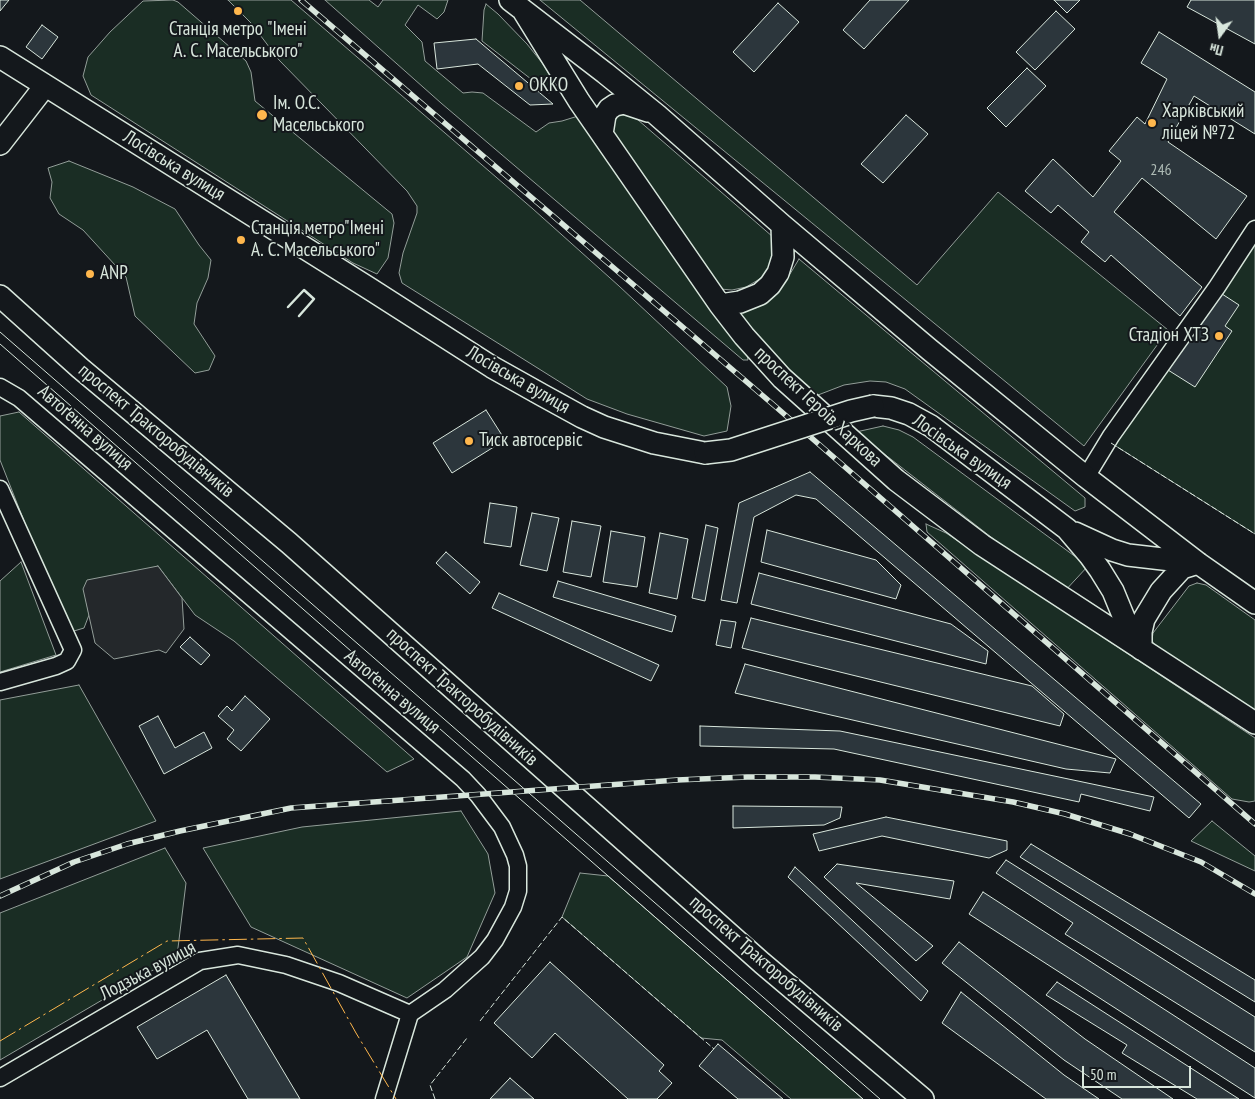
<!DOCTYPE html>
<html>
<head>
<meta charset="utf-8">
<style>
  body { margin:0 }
  #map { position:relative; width:1255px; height:1099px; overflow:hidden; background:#14181c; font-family:"PT Sans Narrow",sans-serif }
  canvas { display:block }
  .north { position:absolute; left:1195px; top:10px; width:50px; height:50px; -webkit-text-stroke:4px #14181c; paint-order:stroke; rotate:194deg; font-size:14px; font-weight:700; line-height:20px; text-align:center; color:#d8e6dc }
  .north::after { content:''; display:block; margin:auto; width:18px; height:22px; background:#d8e6dc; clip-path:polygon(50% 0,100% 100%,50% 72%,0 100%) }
  .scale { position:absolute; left:1082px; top:1066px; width:109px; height:22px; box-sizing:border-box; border:2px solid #d8e6dc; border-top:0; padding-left:6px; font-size:15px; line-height:18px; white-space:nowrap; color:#d8e6dc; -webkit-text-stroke:4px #14181c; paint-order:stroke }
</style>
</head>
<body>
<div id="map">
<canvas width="1255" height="1099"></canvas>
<div class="north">Пн</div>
<div class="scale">50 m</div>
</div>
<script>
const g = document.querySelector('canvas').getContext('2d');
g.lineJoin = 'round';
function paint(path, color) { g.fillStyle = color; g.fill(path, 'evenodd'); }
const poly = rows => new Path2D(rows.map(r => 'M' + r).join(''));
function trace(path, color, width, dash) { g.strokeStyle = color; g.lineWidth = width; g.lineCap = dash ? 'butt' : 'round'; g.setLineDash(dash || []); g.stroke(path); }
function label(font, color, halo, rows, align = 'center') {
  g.font = font + ' "PT Sans Narrow",sans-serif'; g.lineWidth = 4; g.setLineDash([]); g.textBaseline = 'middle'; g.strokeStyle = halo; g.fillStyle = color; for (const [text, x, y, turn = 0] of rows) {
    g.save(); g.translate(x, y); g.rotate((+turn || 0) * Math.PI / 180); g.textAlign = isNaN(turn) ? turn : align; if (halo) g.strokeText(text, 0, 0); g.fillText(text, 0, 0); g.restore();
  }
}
const green = poly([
  [173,0,178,2,246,61,251,72,255,101,392,214,394,223,388,258,377,274,353,263,91,95,83,76,88,57,110,32,143,1,173,0],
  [228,0,291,0,533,209,619,286,727,387,731,406,727,431,704,436,627,414,587,399,402,283,399,273,403,253,417,213,417,206,407,191,279,60,251,23,228,0],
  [325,0,369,0,378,7,383,0,448,0,444,12,437,19,418,5,405,25,422,42,425,61,463,93,472,92,483,93,536,132,549,123,562,121,578,116,747,354,748,360,743,360,441,103,325,0],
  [540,0,580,0,917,285,998,192,1168,330,1084,446,540,0],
  [486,4,498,14,527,44,543,64,557,87,549,93,482,41,484,10,486,4],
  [614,113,630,113,773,237,776,248,768,273,758,280,746,287,732,290,720,289,609,130,614,113],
  [69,161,133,187,175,209,199,245,211,260,208,278,197,303,194,324,215,356,209,370,195,373,135,316,126,277,83,230,59,214,50,198,52,182,48,168,69,161],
  [1255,229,1255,534,1111,443,1255,229],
  [799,259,1085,498,1085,507,1075,511,905,389,886,382,870,381,844,385,818,395,790,372,738,314,755,308,774,295,787,279,799,259],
  [19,412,414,759,387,772,234,641,195,615,158,566,84,589,89,615,84,628,74,631,65,625,0,460,0,416,19,412],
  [883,426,899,430,913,437,1088,566,1063,593,856,432,883,426],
  [926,524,946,533,1255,738,1255,801,1249,802,1232,799,927,532,926,524],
  [21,562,56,655,0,672,0,581,21,562],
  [1197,583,1206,585,1255,620,1255,715,1156,650,1152,640,1153,633,1189,586,1197,583],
  [79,685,156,821,0,879,0,700,79,685],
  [461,811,488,854,495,893,467,957,407,998,251,927,203,848,302,827,461,811],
  [1212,821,1255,856,1255,871,1191,841,1212,821],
  [165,848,186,883,177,956,0,1060,0,913,165,848],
  [580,873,608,876,863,1099,791,1099,722,1040,701,1038,562,917,580,873]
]);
const parking = poly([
  [158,566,182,598,184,629,166,653,159,650,114,659,95,643,83,589,87,580,158,566]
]);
const building = poly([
  [0,0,9,0,0,11,0,0],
  [870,0,909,0,864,49,843,30,870,0],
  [1054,0,1080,0,1067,13,1054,0],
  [1191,0,1255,0,1255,44,1187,7,1191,0],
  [778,3,799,22,754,72,733,52,778,3],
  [1056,11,1075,29,1035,70,1016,52,1056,11],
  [42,25,58,37,42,59,26,47,42,25],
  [1159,32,1255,92,1255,134,1194,96,1168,142,1247,196,1216,239,1142,178,1114,212,1202,287,1180,316,1111,255,1105,262,1081,242,1089,232,1058,205,1051,213,1025,191,1053,159,1093,197,1121,161,1109,151,1137,117,1145,124,1167,79,1141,63,1159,32],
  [476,39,553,104,530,105,478,64,437,69,434,43,476,39],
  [1027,68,1046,86,1006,127,987,108,1027,68],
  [906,115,928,134,883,183,861,164,906,115],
  [1219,292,1239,305,1225,326,1232,331,1195,387,1168,370,1219,292],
  [486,410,505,440,452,473,433,443,486,410],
  [810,472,1201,804,1189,818,816,499,796,495,754,517,737,603,721,600,739,503,810,472],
  [490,503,517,507,511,547,484,543,490,503],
  [532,513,559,518,547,571,520,565,532,513],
  [572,521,601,526,591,577,563,572,572,521],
  [706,525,718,528,705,601,692,598,706,525],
  [767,530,876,560,901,585,896,599,761,562,767,530],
  [611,531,645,537,637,587,603,582,611,531],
  [660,533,688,539,677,599,649,593,660,533],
  [446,552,480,582,470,594,436,563,446,552],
  [759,573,951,624,988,651,986,664,751,604,759,573],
  [558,581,676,616,672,632,553,597,558,581],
  [499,593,659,665,651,681,492,608,499,593],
  [751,618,1032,686,1064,714,1060,726,742,648,751,618],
  [721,620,736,622,731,648,716,645,721,620],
  [190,637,210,655,201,665,180,647,190,637],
  [745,664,1116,759,1110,773,1066,769,735,693,745,664],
  [245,696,270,719,241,751,227,739,234,730,218,716,227,706,232,711,245,696],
  [158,716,175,748,204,732,212,748,164,774,139,726,158,716],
  [700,726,840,731,1154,797,1150,811,1081,794,1079,802,834,749,700,746,700,726],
  [733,806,842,807,840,818,824,825,733,828,733,806],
  [886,817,1007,841,1007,850,989,858,882,836,819,851,813,834,886,817],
  [1031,844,1255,980,1255,1002,1020,857,1031,844],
  [1006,860,1255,1017,1255,1052,1065,934,1073,923,996,873,1006,860],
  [837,864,954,881,950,899,856,883,933,946,916,961,824,877,837,864],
  [795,867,928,991,921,1001,788,877,795,867],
  [983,892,1255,1068,1255,1098,969,914,983,892],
  [959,942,1085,1039,1173,1099,1122,1099,1064,1060,942,963,959,942],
  [550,962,664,1065,659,1071,672,1083,657,1099,628,1099,555,1033,532,1058,494,1023,550,962],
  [226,975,300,1099,248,1099,207,1030,157,1059,137,1027,226,975],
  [1057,982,1239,1099,1197,1099,1122,1053,1127,1045,1046,995,1057,982],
  [961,992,1064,1075,1099,1099,1046,1099,942,1023,961,992],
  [718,1044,783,1099,738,1099,699,1066,718,1044],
  [510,1078,534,1099,490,1099,510,1078]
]);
const minor = poly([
  [0,387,19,398,463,779,478,795,502,827,515,855,518,866,518,891,513,907,495,940,482,957,445,990,410,1014,384,1099],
  [1086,477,1111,436,1217,287,1255,229],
  [0,489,73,650,67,661,56,666,0,682],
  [0,1078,200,961,238,955,286,965,339,983,410,1014]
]);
const major = poly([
  [510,0,605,73,657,115,782,225,930,350,1086,477,1198,563,1255,603],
  [524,12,579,101,720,305,744,336,782,378,896,480,982,545,1255,723],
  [0,57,367,287,492,367,542,395,582,417,604,427,654,443,705,453],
  [602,134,605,115,609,109,615,105,624,103,648,111],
  [0,144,45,86],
  [0,296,80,368,289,543,762,963,923,1099],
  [720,305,740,302,760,294,770,285,778,273,783,257,782,225],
  [873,406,891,408,909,414,931,426,1067,529,1090,556,1100,570,1113,591,1127,625,1139,646],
  [1075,533,1112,550,1128,555,1197,563],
  [1141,649,1141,632,1144,619,1161,591,1182,568,1198,563]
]);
const tram = poly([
  [0,332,880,1099],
  [0,344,863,1099]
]);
const rail = poly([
  [301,0,776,407,1255,824],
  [0,896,74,862,127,844,180,831,291,808,677,780,747,777,815,777,880,780,1013,802,1065,814,1130,834,1201,862,1255,894]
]);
const majorBridge = poly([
  [705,453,731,450,851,411,873,406]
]);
const fence = poly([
  [1111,443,1255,534],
  [480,1021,562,917,714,1049],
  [435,1099,430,1085,467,1038]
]);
const wall = poly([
  [288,307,304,290,314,299,299,316]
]);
const power = poly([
  [0,1041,167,941,303,938,356,1033,396,1099]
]);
const markers = [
  [238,11,5,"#ffb74d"],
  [519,86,5,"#ffb74d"],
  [262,115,6,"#ffb74d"],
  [1152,123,5,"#ffb74d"],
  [241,240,5,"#ffb74d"],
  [90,274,5,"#ffb74d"],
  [1219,336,5,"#ffb74d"],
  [469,441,5,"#ffb74d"]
];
const numberNames = [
  ["246",1161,170]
];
const poiNames = [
  ["Станція метро \"Імені",238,30,"center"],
  ["А. С. Масельського\"",238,52,"center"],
  ["ОККО",529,86],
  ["Ім. О.С.",273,104],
  ["Масельського",273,126],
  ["Харківський",1162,112],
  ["ліцей №72",1162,134],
  ["Станція метро\"Імені",251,229],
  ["А. С. Масельського\"",251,251],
  ["ANP",100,274],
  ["Стадіон ХТЗ",1209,336,"right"],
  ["Тиск автосервіс",479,441]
];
const streetNames = [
  ["Лосівська вулиця",174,166,32],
  ["Лосівська вулиця",518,380,30],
  ["проспект Героїв Харкова",818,407,43],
  ["Автоґенна вулиця",85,428,41],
  ["проспект Тракторобудівників",156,431,40],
  ["Лосівська вулиця",962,452,35],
  ["Автоґенна вулиця",392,692,40],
  ["проспект Тракторобудівників",462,697,42],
  ["проспект Тракторобудівників",766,964,41],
  ["Лодзька вулиця",148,971,-28]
];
paint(green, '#1a2d24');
trace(green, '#939e99', 1);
paint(parking, '#24282b');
trace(parking, '#939e99', 1);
paint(building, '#2c363c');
trace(building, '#d8e6dc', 1);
trace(minor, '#d8e6dc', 19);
trace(major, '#d8e6dc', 24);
trace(minor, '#14181c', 16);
trace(major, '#14181c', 21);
trace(tram, '#d8e6dc', 1);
trace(rail, '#d8e6dc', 5.5);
trace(rail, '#14181c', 4, [11]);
trace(majorBridge, '#d8e6dc', 24, []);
trace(majorBridge, '#14181c', 21);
trace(fence, '#d8e6dc', 1, [6, 2.5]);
trace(wall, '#d8e6dc', 2.5);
trace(power, '#ffb74d', 1, [18, 4, 2.5, 4]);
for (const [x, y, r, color] of markers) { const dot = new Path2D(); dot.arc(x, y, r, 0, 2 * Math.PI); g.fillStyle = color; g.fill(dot); trace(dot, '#14181c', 2); }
label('16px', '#adbab4', null, numberNames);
label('19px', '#d8e6dc', '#14181c', poiNames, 'left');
label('19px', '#d8e6dc', '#14181c', streetNames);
</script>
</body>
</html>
